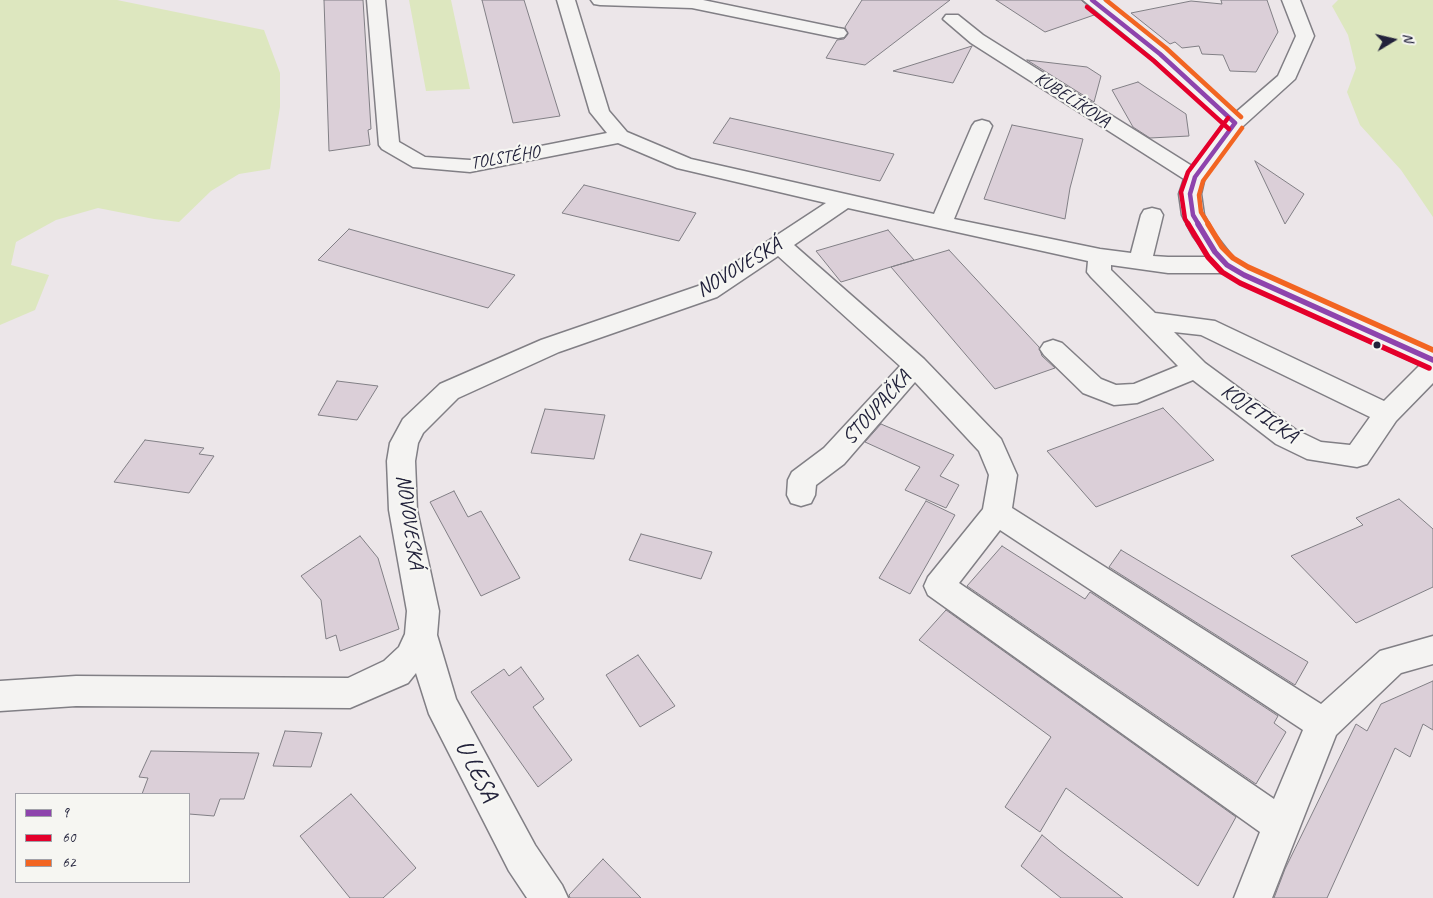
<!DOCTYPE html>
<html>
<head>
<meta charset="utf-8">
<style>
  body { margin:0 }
  #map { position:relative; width:1433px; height:898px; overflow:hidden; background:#ece6e9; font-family:Caveat,sans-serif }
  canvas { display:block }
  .legend { position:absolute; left:15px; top:793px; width:175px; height:90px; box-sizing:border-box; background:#f6f6f2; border:1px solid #a1a1a9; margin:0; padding:6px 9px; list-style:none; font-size:15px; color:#22223b }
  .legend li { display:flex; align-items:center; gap:10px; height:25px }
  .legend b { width:25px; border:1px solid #a1a1a9 }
  .north { position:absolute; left:1368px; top:15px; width:50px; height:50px; -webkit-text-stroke:4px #f6f6f2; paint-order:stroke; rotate:81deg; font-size:14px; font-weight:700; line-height:20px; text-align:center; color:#22223b }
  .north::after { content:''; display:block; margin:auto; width:18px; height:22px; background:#22223b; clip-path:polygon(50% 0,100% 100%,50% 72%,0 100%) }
</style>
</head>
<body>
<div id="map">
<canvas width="1433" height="898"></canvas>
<ul class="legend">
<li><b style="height:6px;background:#8e44ad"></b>9</li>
<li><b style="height:6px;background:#e4002b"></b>60</li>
<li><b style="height:6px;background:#f26522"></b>62</li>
</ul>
<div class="north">N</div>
</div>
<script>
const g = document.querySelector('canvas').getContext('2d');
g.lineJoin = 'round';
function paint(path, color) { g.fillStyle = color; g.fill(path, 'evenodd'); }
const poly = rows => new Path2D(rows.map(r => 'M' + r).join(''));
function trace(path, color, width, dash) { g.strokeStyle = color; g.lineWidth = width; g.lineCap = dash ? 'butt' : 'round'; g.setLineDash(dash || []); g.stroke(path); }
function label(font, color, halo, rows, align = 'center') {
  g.font = font + ' Caveat,sans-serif'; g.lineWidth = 4.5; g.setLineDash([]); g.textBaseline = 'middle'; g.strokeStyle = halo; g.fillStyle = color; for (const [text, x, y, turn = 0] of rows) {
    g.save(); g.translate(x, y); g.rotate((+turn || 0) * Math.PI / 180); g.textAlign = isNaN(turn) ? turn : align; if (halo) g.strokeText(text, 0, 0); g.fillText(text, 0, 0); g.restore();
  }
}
const green = poly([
  [0,0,117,0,264,30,280,73,280,107,270,169,239,174,211,191,179,222,154,219,98,208,56,220,16,242,11,265,49,275,35,310,0,325],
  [409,0,451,0,470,89,426,91],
  [1338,0,1433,0,1433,217,1401,170,1360,125,1347,92,1356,68,1348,35,1332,6]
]);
const building = poly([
  [324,0,363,0,371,129,368,130,370,145,329,151,324,0],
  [482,0,524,0,560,116,513,123,482,0],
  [862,0,950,0,865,65,826,58,837,40,844,39,848,34,845,27,862,0],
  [996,0,1081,0,1097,14,1045,32,996,0],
  [1221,0,1267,0,1278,32,1256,72,1230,71,1223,55,1202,54,1199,46,1182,48,1175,42,1170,44,1131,13,1191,1,1222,4,1221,0],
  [972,46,953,83,893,71,972,46],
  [1027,60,1087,67,1101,76,1094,102,1027,60],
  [1138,82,1186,114,1189,136,1150,138,1133,127,1112,90,1138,82],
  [730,118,835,141,894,154,880,181,713,143,730,118],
  [1012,125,1083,139,1070,188,1065,219,984,199,1012,125],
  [1255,161,1304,194,1285,224,1255,161],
  [584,185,696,213,679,241,562,213,584,185],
  [349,229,515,275,488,308,318,260,349,229],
  [888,230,914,260,841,282,816,251,888,230],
  [949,250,1039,347,1042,356,1055,368,995,389,891,267,949,250],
  [337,381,378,386,357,420,318,415,337,381],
  [1163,408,1214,460,1096,507,1047,451,1163,408],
  [545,409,605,415,594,459,531,453,545,409],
  [881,424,954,455,940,476,959,485,946,508,905,490,920,467,865,442,881,424],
  [145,440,204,448,199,454,214,456,189,493,114,482,145,440],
  [454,491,468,517,481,511,520,578,481,596,430,502,454,491],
  [1399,499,1433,529,1433,587,1356,623,1291,556,1363,525,1356,518,1399,499],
  [926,501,955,515,910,594,879,578,926,501],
  [641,534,712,552,701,579,629,560,641,534],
  [360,536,378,558,399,629,340,651,336,635,326,639,321,600,301,576,360,536],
  [1002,546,1085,599,1090,592,1278,716,1274,723,1286,732,1256,784,967,586,1002,546],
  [1121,550,1308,662,1295,685,1109,567,1121,550],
  [946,610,1236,817,1198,886,1066,788,1040,832,1005,807,1051,737,919,640,946,610],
  [638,655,675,706,640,727,606,675,638,655],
  [521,667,544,699,533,707,572,760,538,787,471,692,504,669,509,676,521,667],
  [1433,681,1433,730,1423,724,1410,757,1395,748,1327,898,1274,898,1285,869,1356,724,1367,731,1381,704,1433,681],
  [285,731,322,733,311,767,273,766,285,731],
  [151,751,209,752,259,753,244,799,220,799,214,816,189,814,189,794,142,794,148,778,139,777,151,751],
  [351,794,416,868,383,898,350,898,300,836,351,794],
  [1042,835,1060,850,1123,898,1061,898,1021,866,1042,835],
  [603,859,641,898,570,898,569,895,603,859]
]);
const minor = poly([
  [367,0,385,0,399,142,425,157,470,160,607,133,590,112,557,0,575,0,609,111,627,132,691,159,934,214,972,126,975,122,982,120,989,122,992,126,954,219,1100,249,1131,253,1141,215,1144,210,1152,208,1160,210,1163,215,1153,256,1168,257,1209,257,1193,236,1182,215,1179,194,1184,179,971,43,943,19,946,15,958,15,983,35,1192,166,1224,124,1154,58,1083,0,1103,0,1166,50,1235,113,1278,76,1296,36,1282,0,1300,0,1314,36,1295,79,1242,127,1205,177,1201,194,1204,215,1214,233,1235,260,1277,281,1433,350,1433,383,1396,421,1367,464,1357,467,1307,459,1276,444,1193,380,1137,403,1114,405,1083,393,1044,355,1040,349,1044,343,1053,340,1062,343,1101,379,1116,385,1134,384,1178,366,1091,277,1087,272,1088,261,848,208,794,245,924,359,1001,439,1017,475,1012,508,1321,704,1380,651,1433,636,1433,664,1401,673,1336,735,1272,898,1234,898,1260,832,928,595,924,586,928,577,983,509,989,475,979,451,915,382,844,464,816,485,815,495,811,503,801,506,791,503,787,495,788,480,792,472,824,448,900,366,778,256,717,297,559,352,458,398,423,433,418,443,415,461,417,510,439,611,437,635,456,699,535,845,562,885,568,898,527,898,509,871,429,714,416,673,408,683,350,708,76,706,0,711,0,681,76,676,348,678,384,661,399,647,405,634,407,611,389,510,387,461,390,443,403,419,440,384,541,340,701,285,826,203,677,168,618,143,470,172,413,167,382,149,379,145,367,0],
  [1111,265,1168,273,1223,273,1261,293,1420,365,1384,401,1215,321,1155,313,1111,270,1111,265],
  [1174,332,1201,335,1370,417,1350,445,1321,442,1296,430,1205,363,1174,332],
  [1000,530,1303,730,1274,799,959,583,1000,530],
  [591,0,703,0,838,28,844,29,847,33,844,37,838,38,692,8,600,5,594,4,591,0]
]);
const bus1Far1 = poly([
  [1092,0,1160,54,1235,123],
  [1199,225,1193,215,1190,194,1195,177,1235,123]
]);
const bus1 = poly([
  [1198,224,1215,252,1227,265,1244,275,1433,360]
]);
const bus2Far1 = poly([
  [1087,7,1154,61,1229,129],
  [1189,225,1185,219,1181,192,1188,172,1228,118]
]);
const bus2 = poly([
  [1188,224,1208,257,1222,272,1240,283,1429,368]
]);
const bus3Far1 = poly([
  [1106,0,1166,48,1241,117],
  [1209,225,1201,212,1199,195,1203,181,1242,128]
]);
const bus3 = poly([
  [1208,224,1222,247,1233,258,1248,267,1433,350]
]);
const markers = [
  [1377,345,4.5,"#22223b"]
];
const farStreetnames = [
  ["KUBELÍKOVA",1072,100,33],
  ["TOLSTÉHO",505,158,-10]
];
const streetNames = [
  ["NOVOVESKÁ",739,268,-31],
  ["STOUPAČKA",877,408,-48],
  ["KOJETICKÁ",1259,414,35],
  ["NOVOVESKÁ",409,522,82]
];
const nearStreetnames = [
  ["U LESA",476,771,63]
];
paint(green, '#dde7bf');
paint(building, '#dbcfd8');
trace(building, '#817f85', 1);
trace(minor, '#817f85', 3);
paint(minor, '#f4f3f2');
trace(bus1Far1, '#8e44ad', 4.5);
trace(bus1, '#8e44ad', 5.5);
trace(bus2Far1, '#e4002b', 4.5);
trace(bus2, '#e4002b', 5.5);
trace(bus3Far1, '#f26522', 4.5);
trace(bus3, '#f26522', 5.5);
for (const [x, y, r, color] of markers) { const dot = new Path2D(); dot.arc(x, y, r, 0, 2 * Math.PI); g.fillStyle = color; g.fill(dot); trace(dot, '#f6f6f2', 2); }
label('18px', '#22223b', '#f6f6f2', farStreetnames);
label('21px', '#22223b', '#f6f6f2', streetNames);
label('25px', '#22223b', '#f6f6f2', nearStreetnames);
</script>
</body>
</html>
